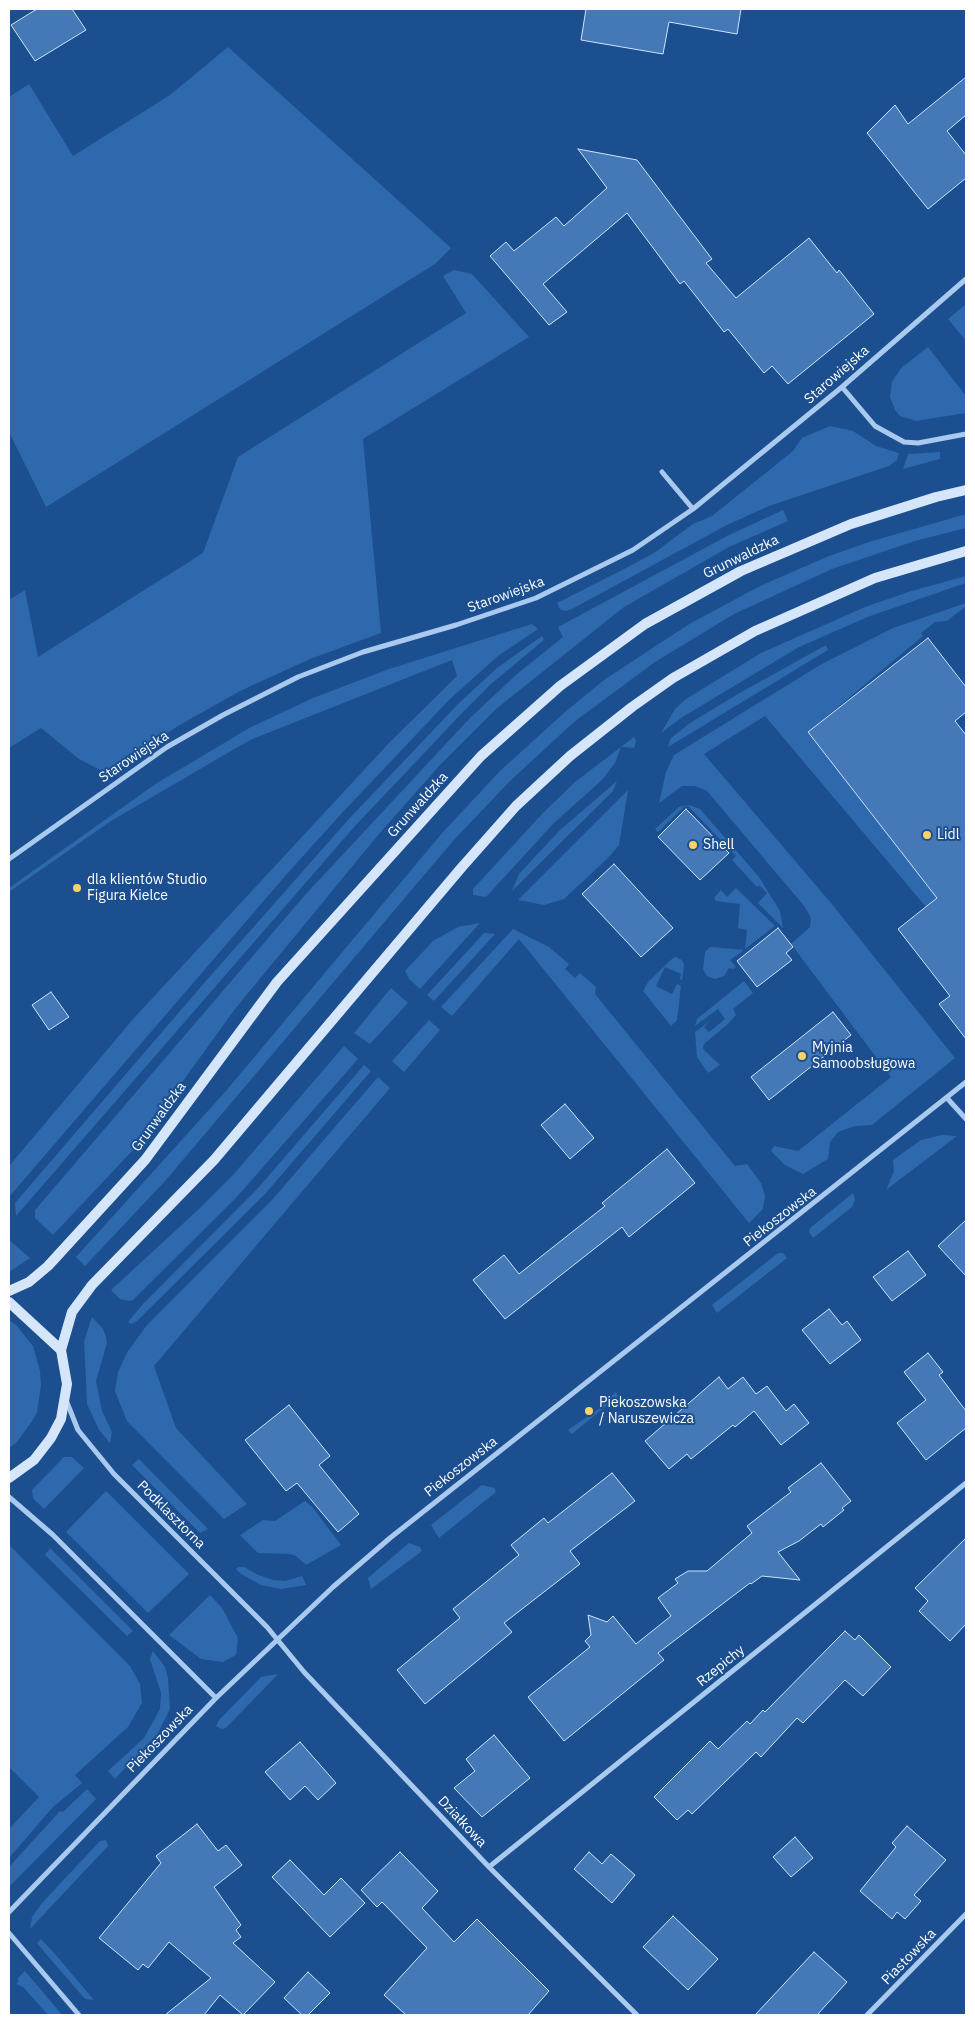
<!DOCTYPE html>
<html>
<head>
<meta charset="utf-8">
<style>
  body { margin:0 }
  #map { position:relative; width:975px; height:2024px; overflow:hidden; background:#1b4f8f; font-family:"IBM Plex Sans",sans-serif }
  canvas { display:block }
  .frame { position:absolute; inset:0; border:10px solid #fff; pointer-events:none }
</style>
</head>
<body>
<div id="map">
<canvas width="975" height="2024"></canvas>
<div class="frame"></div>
</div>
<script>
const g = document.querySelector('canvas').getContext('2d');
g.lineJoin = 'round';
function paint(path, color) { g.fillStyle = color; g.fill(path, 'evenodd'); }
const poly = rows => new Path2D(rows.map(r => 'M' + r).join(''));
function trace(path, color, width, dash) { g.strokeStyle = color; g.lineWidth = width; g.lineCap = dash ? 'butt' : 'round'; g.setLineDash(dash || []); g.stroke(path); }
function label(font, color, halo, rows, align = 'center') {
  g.font = font + ' "IBM Plex Sans",sans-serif'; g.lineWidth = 4; g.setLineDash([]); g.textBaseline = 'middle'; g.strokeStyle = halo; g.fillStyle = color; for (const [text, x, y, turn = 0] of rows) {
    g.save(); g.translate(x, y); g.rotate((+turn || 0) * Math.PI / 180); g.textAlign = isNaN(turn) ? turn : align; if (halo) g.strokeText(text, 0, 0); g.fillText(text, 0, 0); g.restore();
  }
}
const green = poly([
  [228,47,451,248,435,264,46,507,9,432,9,97,29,84,73,156,170,95],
  [454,270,472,274,529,337,363,439,381,633,310,659,240,691,178,726,106,773,79,759,41,728,9,748,9,600,25,590,38,657,203,553,238,457,466,313,443,276],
  [966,304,966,341,948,319],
  [928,347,966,396,966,413,916,421,900,416,895,410,890,397,892,382,901,368],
  [830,426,853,431,876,446,899,453,897,460,889,466,769,506,727,525,570,610,565,611,560,609,557,603,628,567,654,553,693,524,712,516,793,451,802,438],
  [940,452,940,459,903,469,908,454],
  [783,510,788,521,729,547,624,607,496,709,440,765,379,834,235,1009,133,1150,53,1235,35,1218,35,1210,305,895,470,718,517,674,563,637,558,627,729,535],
  [966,514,966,528,915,541,832,569,734,614,655,662,574,722,510,781,453,841,166,1180,85,1266,76,1257,225,1092,443,832,500,771,565,712,604,680,648,651,691,623,760,586,829,556,869,542],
  [966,576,966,583,870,616,799,647,681,718,661,733,675,709,686,699,761,653,865,607,908,592],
  [966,603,966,606,947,621,935,622,921,633,923,636,808,732,966,935,966,959,926,907,765,716,704,754,831,903,955,1058,872,1125,855,1126,838,1132,830,1142,828,1159,803,1174,785,1165,771,1151,774,1146,798,1151,891,1077,791,944,810,927,811,918,805,907,707,791,695,786,682,786,659,803,666,772,674,755,820,665,893,628],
  [532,624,538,629,498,656,450,699,341,814,286,875,9,1197,9,1166,134,1018,389,743,457,676,452,660,250,740,111,821,9,892,9,888,157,783,251,727,313,698,389,669],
  [542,636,544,640,491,684,464,711,355,826,16,1216,15,1203,205,982,348,820,458,704,497,668],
  [826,645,828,650,668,747,670,739,690,723,738,694],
  [634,737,636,741,634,748,621,747,615,763,602,780,554,823,486,897,473,895,473,889,542,814,575,782],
  [617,781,613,791,512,891,519,874,559,831],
  [628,790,619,845,609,857,564,899,544,905,518,900],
  [689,805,700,809,759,877,780,911,783,928,758,903,767,893,759,885,757,887,732,860,736,856,688,806,684,807,658,832,655,829,679,807],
  [736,888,775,926,745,949,747,930,738,928,740,904,716,901,714,898,721,890,727,897],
  [480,923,420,989,409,979,405,971,433,941,458,927],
  [513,929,549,947,569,964,565,969,575,978,580,973,596,987,595,994,735,1166,747,1164,761,1183,765,1196,763,1209,749,1223,519,939,452,1016,441,1007],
  [484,933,495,934,434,1001,427,995],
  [710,947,711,947,744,950,730,960,736,967,733,969,729,968,724,976,715,979,707,976,703,969,705,952],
  [676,957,682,960,684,965,682,980,680,979,681,974,665,967,656,986,672,994,677,984,681,986,677,1020,671,1026,643,991,648,982,673,958],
  [744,981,753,993,733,1009,736,1015,728,1024,704,1044,703,1049,720,1065,708,1073,697,1057,695,1032,711,1020,704,1027,709,1032,725,1019,718,1009,695,1026,697,1019],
  [391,988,408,1003,370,1044,354,1033],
  [429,1020,440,1030,404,1072,392,1061],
  [344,1046,358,1059,235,1199,133,1300,129,1301,120,1299,111,1290,199,1209,233,1175],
  [364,1065,371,1071,265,1194,137,1321,131,1324,128,1322,143,1304,259,1187],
  [378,1077,390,1088,154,1366,176,1428,247,1504,224,1519,127,1421,115,1391,118,1372,128,1351,147,1325,272,1200],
  [942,1135,957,1136,886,1190,894,1171,893,1160,921,1140],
  [853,1193,855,1200,852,1207,813,1238,809,1232,810,1228],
  [9,1240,30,1258,9,1272],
  [778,1253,783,1253,787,1258,717,1313,712,1305],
  [92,1317,103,1329,106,1337,107,1343,96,1381,102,1411,112,1432,110,1443,99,1430,87,1404,84,1341],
  [9,1320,17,1326,33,1346,40,1371,41,1385,37,1412,33,1420,17,1442,9,1448],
  [616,1392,618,1396,616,1398,572,1434,568,1430,600,1408,598,1406],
  [64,1457,72,1457,84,1468,44,1509,33,1498,32,1490],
  [139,1459,208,1529,200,1533,132,1465],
  [482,1485,494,1488,496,1492,439,1538,431,1525],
  [106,1491,189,1574,148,1613,66,1532],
  [305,1501,313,1508,341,1545,306,1565,296,1556,290,1554,258,1553,240,1535,263,1520,275,1521],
  [409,1543,420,1547,422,1551,371,1589,368,1578],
  [9,1545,130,1666,140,1684,142,1703,128,1727,75,1775,82,1783,53,1807,9,1858,9,1829,39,1797,9,1767],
  [50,1548,133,1631,127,1636,45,1555],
  [239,1567,244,1567,258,1575,273,1580,285,1581,302,1576,306,1585,281,1589,261,1585,241,1574,236,1569],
  [210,1595,222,1608,238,1638,236,1655,223,1662,201,1659,169,1635],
  [153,1651,165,1667,168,1678,170,1709,158,1733,115,1779,108,1771,144,1738,160,1709,161,1693,150,1659],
  [278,1674,226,1728,222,1729,216,1726,219,1720,261,1677],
  [87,1789,96,1799,9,1887,9,1867,60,1811,63,1812],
  [106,1840,108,1846,30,1929,32,1917,42,1903,100,1841],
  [41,1939,55,1954,94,2000,85,1999,46,1954,37,1943],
  [25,1971,42,1991,62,2015,48,2015,23,1987,16,1984,19,1981,17,1979]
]);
const building = poly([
  [37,9,72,9,86,30,35,61,11,25,37,9],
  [586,9,741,9,737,34,669,22,663,54,581,40,586,9],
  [966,77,966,115,947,131,966,155,966,178,928,209,867,133,895,105,908,124,966,77],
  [578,149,637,160,712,259,706,263,736,298,809,238,837,273,839,270,874,314,788,384,772,366,764,373,728,329,724,332,684,281,680,284,627,213,543,284,567,312,549,325,490,256,506,242,514,251,556,217,564,226,607,188,578,149],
  [928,638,966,687,966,712,955,721,966,735,966,1039,939,1004,950,996,898,929,937,898,808,732,928,638],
  [686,809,729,853,700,880,658,837,686,809],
  [614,864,673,928,641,957,582,894,614,864],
  [778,928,793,947,786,953,792,960,757,987,737,961,778,928],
  [51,992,69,1017,49,1030,32,1005,51,992],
  [833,1012,851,1035,769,1100,751,1077,833,1012],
  [565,1104,594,1138,570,1159,541,1125,565,1104],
  [667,1149,695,1183,629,1237,622,1227,505,1319,473,1280,504,1255,519,1274,605,1206,602,1203,667,1149],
  [966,1220,966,1276,938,1246,966,1220],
  [908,1251,926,1275,892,1301,873,1277,908,1251],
  [829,1309,842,1325,847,1321,861,1340,830,1364,802,1330,829,1309],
  [928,1353,943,1372,939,1375,966,1411,966,1428,926,1460,897,1423,926,1400,904,1372,928,1353],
  [719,1377,728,1389,743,1377,756,1394,767,1386,786,1411,794,1404,809,1423,781,1445,754,1411,735,1427,733,1425,691,1459,687,1454,669,1469,645,1441,719,1377],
  [289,1405,330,1456,319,1465,359,1514,338,1532,297,1483,286,1491,245,1440,289,1405],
  [821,1463,851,1501,842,1508,844,1510,823,1527,821,1524,799,1541,778,1552,800,1580,762,1576,751,1584,750,1583,658,1653,664,1660,564,1741,528,1697,590,1647,585,1641,591,1635,588,1615,607,1622,613,1616,636,1644,671,1616,658,1598,678,1583,675,1579,688,1571,707,1571,752,1533,747,1526,791,1492,788,1488,821,1463],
  [612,1473,635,1501,570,1551,580,1564,504,1623,512,1632,425,1704,397,1670,460,1618,453,1609,519,1555,511,1545,544,1518,548,1523,612,1473],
  [966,1538,966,1624,950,1641,919,1611,928,1601,915,1588,966,1538],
  [845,1631,855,1640,859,1635,891,1667,863,1696,845,1680,803,1723,797,1718,761,1757,756,1752,692,1814,688,1810,677,1820,654,1797,710,1741,718,1749,747,1721,750,1724,763,1710,765,1712,845,1631],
  [494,1735,530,1778,482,1817,454,1788,475,1771,466,1759,494,1735],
  [300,1742,336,1783,318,1800,305,1786,290,1800,265,1772,300,1742],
  [197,1824,218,1851,226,1845,242,1865,214,1887,241,1925,236,1930,241,1937,233,1943,275,1982,243,2015,220,1995,204,2015,165,2015,211,1978,169,1942,148,1968,143,1964,138,1970,99,1938,161,1863,156,1856,197,1824],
  [907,1826,946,1860,914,1895,921,1901,905,1919,897,1912,892,1919,860,1891,896,1847,892,1843,907,1826],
  [795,1837,813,1858,791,1877,773,1857,795,1837],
  [400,1852,438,1891,422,1908,454,1942,477,1919,549,1991,528,2015,406,2015,384,1995,427,1948,382,1902,377,1907,361,1890,400,1852],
  [589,1852,602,1864,611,1854,635,1875,612,1903,574,1869,589,1852],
  [290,1860,324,1895,341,1878,365,1903,330,1937,272,1877,290,1860],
  [673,1916,718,1959,688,1990,643,1947,673,1916],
  [814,1952,847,1982,817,2015,755,2015,814,1952],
  [308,1972,330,1993,308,2015,302,2015,284,1998,308,1972]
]);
const minor = poly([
  [842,387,875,426,904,442,918,443,966,434],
  [662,472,693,509],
  [9,859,167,747,223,715,298,677,363,652,456,625,536,598,633,550,693,509,842,387,966,279],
  [947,1098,966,1119],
  [66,1400,78,1430,114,1474,267,1627,304,1672,489,1867,637,2015],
  [9,1497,53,1535,216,1698],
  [489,1867,966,1483],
  [9,1912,216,1698,333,1587,390,1538,966,1082],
  [9,1933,79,2015],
  [867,2015,966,1914]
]);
const secondary = poly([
  [9,1291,29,1282,48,1266,145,1160,277,982,481,756,560,686,645,624,741,571,851,524,936,497,966,490],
  [9,1302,61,1350,67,1384,61,1419,51,1438,34,1460,9,1478],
  [61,1350,72,1312,92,1285,214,1160,462,867,516,806,570,756,632,707,673,678,755,631,875,578,966,551]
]);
const markers = [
  [927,835,5,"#ffd166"],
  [693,845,5,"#ffd166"],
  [77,888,5,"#ffd166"],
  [802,1056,5,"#ffd166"],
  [589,1411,5,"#ffd166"]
];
const streetNames = [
  ["Starowiejska",837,375,-41],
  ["Grunwaldzka",741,557,-26],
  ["Starowiejska",506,595,-20],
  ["Starowiejska",134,757,-34],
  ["Grunwaldzka",418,805,-48],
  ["Grunwaldzka",159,1117,-54],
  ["Piekoszowska",780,1217,-38],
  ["Piekoszowska",461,1467,-38],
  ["Podklasztorna",171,1515,45],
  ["Rzepichy",721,1666,-39],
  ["Piekoszowska",160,1739,-46],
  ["Działkowa",462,1822,47],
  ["Piastowska",909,1957,-46]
];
const poiNames = [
  ["Lidl",937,835],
  ["Shell",703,845],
  ["dla klientów Studio",87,880],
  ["Figura Kielce",87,896],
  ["Myjnia",812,1048],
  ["Samoobsługowa",812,1064],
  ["Piekoszowska",599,1403],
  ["/ Naruszewicza",599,1419]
];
paint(green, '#2e69ad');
paint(building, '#4478b7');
trace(building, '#cfe3fa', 1);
trace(minor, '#a9c9ee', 5);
trace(secondary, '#d6e6fa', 10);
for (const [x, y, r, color] of markers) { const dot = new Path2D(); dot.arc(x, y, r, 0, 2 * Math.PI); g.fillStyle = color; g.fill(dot); trace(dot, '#1b4f8f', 2); }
label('14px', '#fff', '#1b4f8f', streetNames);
label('14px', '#fff', '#1b4f8f', poiNames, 'left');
</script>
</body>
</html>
